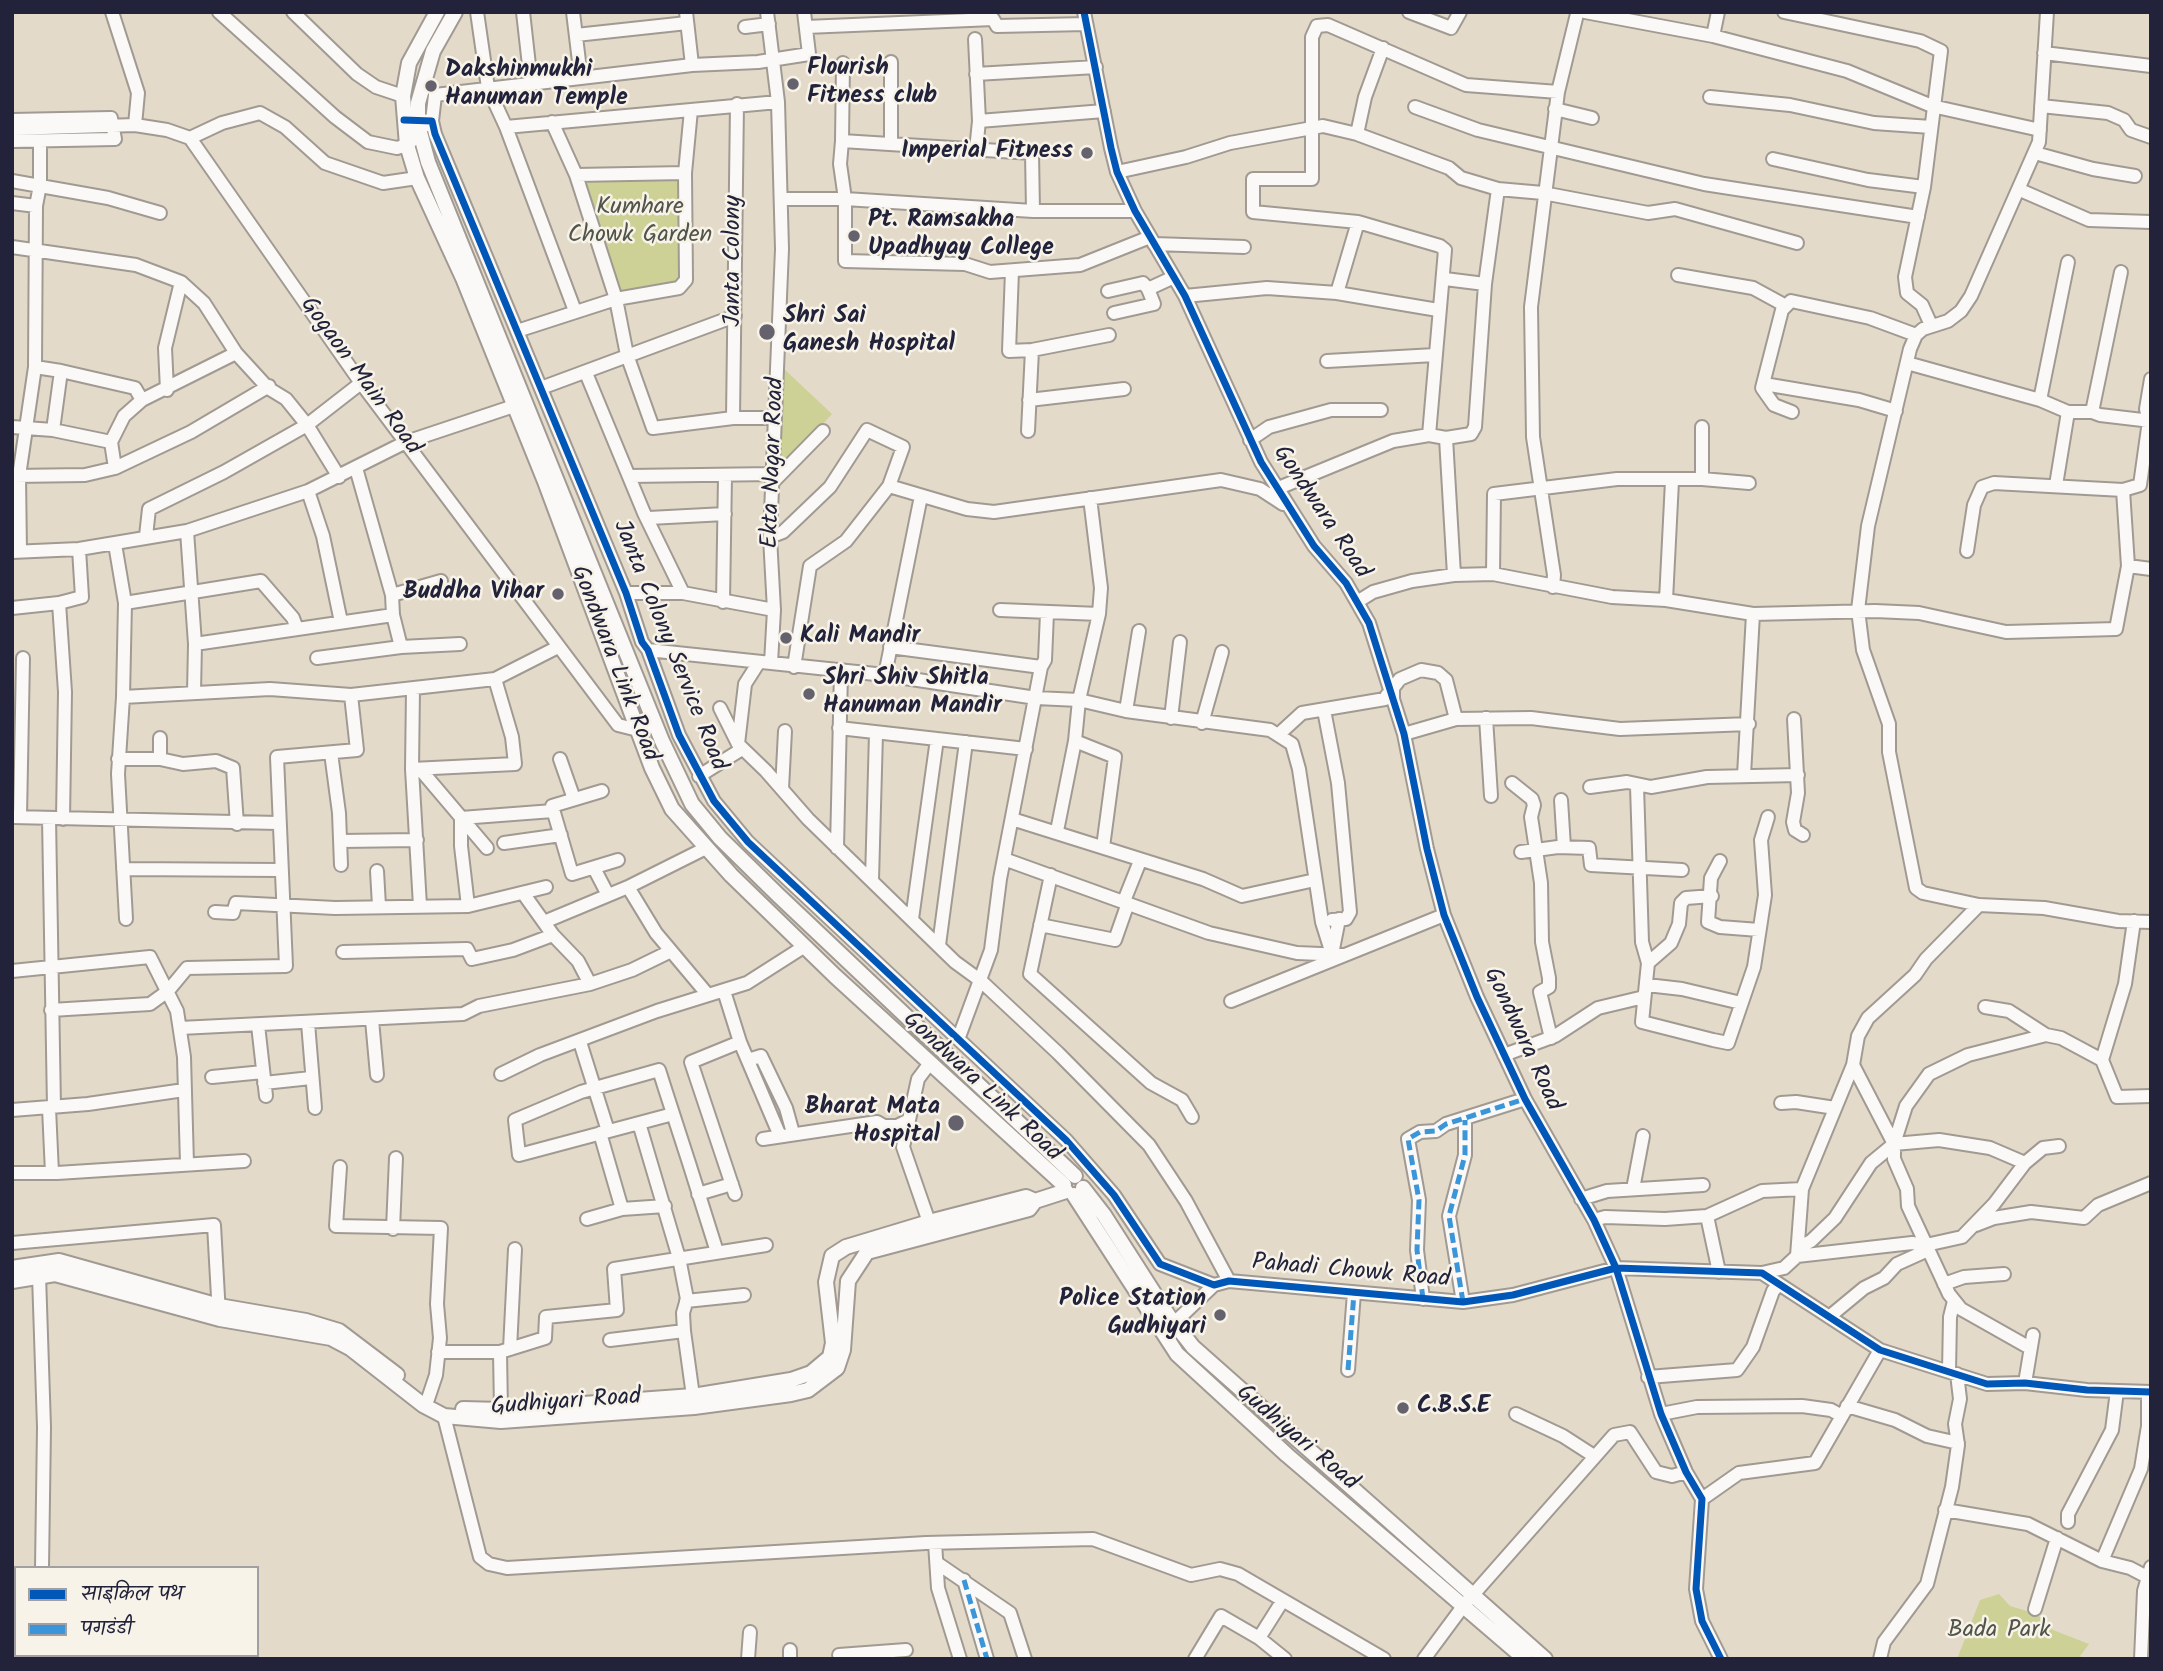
<!DOCTYPE html>
<html>
<head>
<meta charset="utf-8">
<style>
  body { margin:0 }
  #map { position:relative; width:2163px; height:1671px; overflow:hidden; background:#e4dac9; font-family:Kalam,"Playpen Sans Deva",sans-serif }
  canvas { display:block }
  .frame { position:absolute; inset:0; border:14px solid #22223b; pointer-events:none }
  .legend { position:absolute; left:14px; top:1566px; width:245px; height:91px; box-sizing:border-box; background:#f7f3e8; border:2px solid #a29fa3; margin:0; padding:9px 12px; list-style:none; font-size:21px; color:#22223b }
  .legend li { display:flex; align-items:center; gap:14px; height:35px }
  .legend b { width:35px; border:2px solid #a29fa3 }
</style>
</head>
<body>
<div id="map">
<canvas width="2163" height="1671"></canvas>
<div class="frame"></div>
<ul class="legend">
<li><b style="height:9px;background:#0057b8"></b>साइकिल पथ</li>
<li><b style="height:9px;background:#3b95d9"></b>पगडंडी</li>
</ul>
</div>
<script>
const g = document.querySelector('canvas').getContext('2d');
g.lineJoin = 'round';
function paint(path, color) { g.fillStyle = color; g.fill(path, 'evenodd'); }
const poly = rows => new Path2D(rows.map(r => 'M' + r).join(''));
function trace(path, color, width, dash) { g.strokeStyle = color; g.lineWidth = width; g.lineCap = dash ? 'butt' : 'round'; g.setLineDash(dash || []); g.stroke(path); }
function label(font, color, halo, rows, align = 'center') {
  g.font = font + ' Kalam,sans-serif'; g.lineWidth = 5; g.setLineDash([]); g.textBaseline = 'middle'; g.strokeStyle = halo; g.fillStyle = color; for (const [text, x, y, turn = 0] of rows) {
    g.save(); g.translate(x, y); g.rotate((+turn || 0) * Math.PI / 180); g.textAlign = isNaN(turn) ? turn : align; if (halo) g.strokeText(text, 0, 0); g.fillText(text, 0, 0); g.restore();
  }
}
const green = poly([
  [685,173,686,280,616,299,576,175],
  [782,367,832,414,776,475],
  [1999,1594,2010,1606,2037,1614,2053,1630,2089,1644,2080,1656,2084,1659,1957,1659,1980,1600]
]);
const minor = poly([
  [112,12,138,93,135,125],
  [219,12,335,117,368,142,397,148,407,145,417,136,418,130,432,121,435,95,692,65,758,62,809,54,804,12],
  [293,12,357,74,376,87,403,96],
  [477,12,488,88,506,127,575,311],
  [523,12,531,83],
  [573,12,581,78],
  [686,12,692,65],
  [767,12,778,102,782,249,770,537,774,610,771,663],
  [1084,12,1111,148,1117,172,1135,211,1185,296,1261,462,1314,546,1346,583,1369,623,1404,734,1427,849,1444,915,1477,997,1525,1099,1594,1220,1616,1268,1661,1414,1686,1472,1702,1499,1696,1589,1702,1621,1721,1659],
  [1409,12,1451,28,1460,12],
  [1585,12,1713,36,1847,71,1932,106,2040,130],
  [1784,12,1920,41,1941,51,1924,187,1905,277,1907,293,1922,305,1931,325],
  [2047,12,2039,142,1971,296,1961,311,1948,321,1923,329,1916,335,1910,349,1868,526,1858,610,1863,650,1889,724,1889,752,1916,888,1923,893,1979,905,2044,908,2118,921,2151,922],
  [745,27,769,24],
  [806,27,993,19,997,26,1086,24],
  [576,35,687,23],
  [1713,36,1718,12],
  [975,39,979,121,976,150],
  [2044,53,2151,66],
  [976,74,1096,67],
  [1710,97,1790,105,1874,123,1931,127],
  [2041,106,2108,113,2124,120,2131,130,2151,137],
  [1415,107,1478,130,1704,184,1918,217],
  [1555,109,1592,118],
  [12,120,111,118,115,139,12,141],
  [409,120,432,121,435,134,626,593,642,642,648,650,679,735,714,801,748,842,1066,1140,1114,1195,1160,1264,1214,1285,1229,1281,1463,1302,1513,1295,1616,1268,1762,1273,1880,1350,1987,1384,2025,1383,2087,1390,2151,1392],
  [979,121,1104,111],
  [552,122,576,175,616,299,627,355,653,428,733,418,775,418],
  [506,127,778,102],
  [12,129,135,125,167,130,190,138,361,383,618,725,638,730,656,725],
  [1357,134,1365,97,1383,48],
  [190,138,222,123,260,113,285,127,325,163,383,183,417,178],
  [842,141,843,63],
  [891,144,891,62],
  [2035,153,2093,169,2135,176],
  [1773,159,1868,180,1924,187],
  [1117,172,1186,157,1230,143,1323,126,1357,134,1449,168,1461,178,1498,189,1543,193,1648,213,1675,209,1797,243],
  [576,175,685,173],
  [12,181,108,198,160,213],
  [2020,190,2089,220,2151,222],
  [781,199,845,199,1033,211,1135,211],
  [12,203,36,206],
  [1033,211,1032,153,842,141,840,164,845,199,845,261,965,264,990,272,1080,265,1150,237],
  [1154,244,1244,247],
  [12,247,136,265,181,282,204,303,236,353,268,388,286,399,307,425,339,477],
  [1012,271,1009,351,1032,350,1109,335],
  [1678,275,1753,288,1786,306],
  [1445,279,1485,284],
  [1108,291,1143,283,1148,289],
  [1337,293,1358,222],
  [1185,296,1267,288,1337,293,1438,310],
  [1114,313,1154,304,1148,289,1174,277],
  [517,331,616,299,679,288,686,280,685,173,691,110],
  [1327,361,1435,355],
  [1907,363,2040,400,2068,412,2092,412,2100,415,2151,421],
  [35,367,61,371,53,430],
  [61,371,135,388,142,400],
  [586,373,644,513,683,593],
  [1764,384,1859,400,1896,411],
  [541,388,735,316],
  [167,390,165,348,181,282],
  [1029,400,1124,389],
  [2040,400,2068,262],
  [1792,412,1774,405,1762,388,1782,310,1791,301,1870,318,1916,335],
  [2092,412,2121,272],
  [733,418,737,104],
  [12,427,53,430,111,442],
  [1702,427,1702,479],
  [1028,431,1032,350],
  [1429,435,1445,250,1440,246,1358,222,1253,212,1253,179,1312,179,1312,37,1317,26,1328,25,1466,85,1558,92],
  [1446,438,1454,575],
  [1250,440,1269,427,1331,410,1381,410],
  [115,468,111,442,124,416,142,400,236,353],
  [356,468,392,595,393,615,401,647],
  [14,476,85,475,115,468,191,432,269,386],
  [629,476,773,474],
  [772,483,823,431],
  [2056,485,2068,412],
  [889,486,967,509,994,512,1221,480,1260,489,1283,504],
  [1276,489,1393,441,1429,435,1446,438,1471,434,1475,427,1485,284,1498,189],
  [308,491,323,536,341,622],
  [649,518,725,514],
  [187,531,195,644,194,692],
  [146,536,149,509,224,472,307,425,361,383],
  [770,537,783,532,830,487,867,430,903,447,889,486,846,541,810,566,794,667],
  [115,544,125,603,123,697,270,689,351,695,495,679,558,647],
  [20,551,19,476,35,367,36,206,40,185,40,141],
  [1967,551,1974,505,1982,487,1994,483,2123,490,2140,485,2149,421,2146,409,2151,379],
  [12,552,79,549,187,531,308,491,406,442,514,406],
  [2128,566,2151,569],
  [1493,574,1494,494,1617,479,1702,479,1749,483],
  [1553,587,1554,575,1533,437,1531,307,1558,92,1577,14],
  [626,593,683,593,774,610],
  [392,595,441,581],
  [1666,600,1672,481],
  [723,602,725,476],
  [1357,602,1373,592,1412,581,1454,575,1493,574,1612,597,1666,600,1753,614,1875,611,1919,613,2006,632,2116,629,2128,566,2123,490],
  [59,603,65,692,63,819],
  [125,603,261,581,293,618,297,629],
  [12,608,59,603,82,597,79,549],
  [1000,610,1099,614],
  [195,644,393,615],
  [890,647,1041,667],
  [648,650,885,675,1036,698,1079,700,1099,614,1101,588,1090,498],
  [317,658,401,647,460,644],
  [885,675,921,496],
  [413,689,412,769,420,906],
  [123,697,118,774,126,919],
  [720,708,738,744,766,771,808,819,955,962,981,981,1058,1053,1149,1145,1186,1201,1229,1281],
  [1324,710,1338,783,1350,912,1346,919,1332,920],
  [1126,711,1139,631],
  [1171,718,1180,642],
  [1486,718,1491,796],
  [1794,719,1798,793,1793,822,1795,830,1803,835],
  [1202,723,1222,652],
  [839,728,1026,749],
  [1404,734,1456,719,1531,718,1620,729,1749,724],
  [1278,735,1302,713,1385,699,1387,695,1393,698,1393,688,1400,679,1421,670,1438,673,1446,680,1456,719],
  [1075,741,1115,757,1103,847],
  [738,744,745,684,759,662],
  [331,753,339,813,341,865],
  [118,759,160,759,183,764,216,761,233,768,237,824],
  [160,759,160,738],
  [560,759,574,799],
  [412,769,515,764,512,737,495,679],
  [420,769,487,848],
  [1744,775,1753,614],
  [699,776,742,749],
  [1512,783,1532,799,1534,805,1531,817,1541,883,1542,942,1549,978,1549,987,1540,992,1551,1038],
  [1637,786,1642,942,1648,963,1642,1022,1713,1040,1728,1043,1754,967,1765,895,1761,840,1768,817],
  [1590,787,1627,782,1651,787,1707,777,1798,775],
  [782,789,785,731],
  [602,791,552,806,572,874,618,860],
  [1561,800,1564,847],
  [12,817,278,823],
  [20,817,23,658],
  [49,818,54,1107],
  [1012,819,1203,879,1242,896,1315,880],
  [1057,831,1075,741,1079,700,1126,711,1270,730,1292,744,1299,769,1322,922,1332,954,1339,919],
  [341,841,417,840],
  [504,843,561,835],
  [837,848,841,672],
  [1521,852,1558,847,1589,848,1591,865,1682,870],
  [1004,859,1209,933,1297,953,1344,955],
  [1720,861,1711,878,1708,922,1720,927,1759,930],
  [594,868,608,895],
  [123,869,281,870],
  [377,871,379,906],
  [1051,875,1030,974,1151,1083,1182,1100,1192,1117],
  [872,880,876,733],
  [628,887,656,933,708,995],
  [523,893,553,935,578,961,590,984],
  [1124,901,1140,861],
  [468,906,461,846,461,818,553,811],
  [215,912,233,913,236,903,335,908,468,906,546,887],
  [912,919,937,739],
  [2134,921,2125,984,2102,1060,2117,1097,2151,1096],
  [544,922,628,887,706,848],
  [1040,925,1115,940,1128,903],
  [939,945,966,742],
  [343,952,467,949,472,959,513,950,553,935],
  [1648,963,1671,943,1679,924,1681,903,1686,898,1712,896],
  [12,971,150,957,177,1011,184,1057,187,1164],
  [1647,985,1682,989,1741,1003],
  [724,991,740,1042,780,1136],
  [1231,1001,1444,915],
  [1985,1007,2009,1011,2046,1035,2061,1038,2102,1060],
  [51,1010,150,1004,168,991,187,968,286,966,277,757,357,750,351,695],
  [372,1020,377,1075],
  [308,1023,315,1108],
  [258,1025,266,1096],
  [180,1028,463,1014,479,1006,590,984,632,970,671,951],
  [959,1037,991,950,1000,879,1041,667,1045,660,1047,613],
  [580,1042,608,1131],
  [1504,1055,1555,1036,1598,1008,1644,997],
  [748,1060,761,1056,786,1108,793,1133],
  [1853,1065,1894,1144],
  [501,1074,540,1055,657,1011,747,983,805,946],
  [212,1077,263,1072],
  [264,1083,311,1078],
  [1781,1103,1796,1102,1835,1108],
  [49,1108,52,1173],
  [12,1110,88,1104,184,1090],
  [673,1114,519,1155,515,1120,581,1092,659,1070,666,1092,689,1163,717,1252],
  [639,1123,679,1258,687,1299,683,1313,684,1331,693,1396],
  [600,1133,622,1209],
  [763,1139,877,1122,884,1126,897,1126,907,1121],
  [340,1167,336,1226,441,1228,437,1304,440,1338,436,1375,428,1399],
  [12,1173,57,1173,244,1161],
  [1633,1189,1643,1136],
  [698,1194,732,1184],
  [735,1194,691,1062,740,1042],
  [1581,1199,1607,1191,1703,1185],
  [1707,1216,1762,1191,1802,1189],
  [587,1219,622,1209,665,1206],
  [1594,1220,1605,1217,1665,1219,1707,1216,1719,1272],
  [929,1222,903,1147,918,1079,930,1063],
  [1976,1225,1994,1218,2031,1212,2084,1218,2098,1205,2151,1183],
  [393,1229,396,1158],
  [12,1243,214,1225,219,1315],
  [1798,1248,1811,1241,1835,1218,1871,1163,1894,1144,1939,1140,1990,1148,2025,1163],
  [1797,1256,1912,1243,1926,1245,1962,1237,1994,1204,2025,1163,2043,1148,2059,1146],
  [1762,1273,1784,1268,1797,1256,1802,1189,1853,1065,1858,1036,1868,1018,1915,975,1926,959,1979,905],
  [39,1275,44,1427,42,1568],
  [1944,1284,1964,1277,2004,1274],
  [1423,1299,1417,1250,1419,1200,1408,1139,1420,1132,1436,1131,1446,1124,1525,1099],
  [686,1301,744,1295],
  [1463,1302,1449,1216,1465,1155,1465,1120],
  [1829,1317,1864,1288,1884,1278,1897,1264,1928,1250],
  [1174,1323,1214,1285],
  [610,1340,684,1331],
  [2030,1348,1961,1309,1949,1294,1908,1206,1907,1189,1894,1159,1894,1144,1906,1106,1929,1074,1968,1055,2046,1035],
  [510,1349,515,1249],
  [438,1352,500,1352,545,1338,546,1317,617,1310,614,1269,766,1245],
  [500,1352,501,1410],
  [1348,1370,1354,1293],
  [1949,1372,1950,1317,1954,1301],
  [1648,1377,1737,1370,1753,1347,1773,1291,1779,1284],
  [2025,1383,2033,1335],
  [1847,1406,1895,1420,1927,1436,1958,1443],
  [1516,1414,1563,1436,1594,1456],
  [1661,1414,1697,1407,1802,1406,1831,1410,1842,1416],
  [444,1416,480,1557,489,1564,507,1568,926,1543,1093,1539,1191,1575,1220,1569,1238,1574,1384,1659],
  [1702,1499,1739,1473,1815,1463,1880,1350],
  [1945,1510,2028,1524,2102,1561,2130,1568,2151,1579],
  [2068,1522,2068,1514,2112,1430,2117,1391],
  [935,1543,938,1588,960,1659],
  [2102,1561,2141,1469,2148,1426,2148,1392],
  [937,1563,1010,1613,1025,1659],
  [964,1580,987,1659],
  [2035,1609,2057,1538],
  [1259,1638,1285,1659],
  [790,1650,790,1659],
  [48,1655,49,1659],
  [839,1655,906,1650],
  [748,1659,750,1632],
  [1195,1659,1221,1616,1259,1638,1283,1600],
  [1424,1659,1464,1605,1614,1435,1630,1432,1656,1472,1672,1476,1686,1472],
  [1880,1659,1884,1642,1927,1584,1952,1487,1958,1445,1955,1424,1960,1399,1957,1374],
  [2141,1659,2144,1591,2151,1567]
]);
const tertiary = poly([
  [437,12,409,63,403,96,407,145,417,178,463,278,546,484,652,768,672,809,731,875,835,976,1064,1185],
  [455,12,433,51,418,103,418,125,428,162,662,741,692,804,720,838,778,895,1075,1176],
  [1083,1188,1104,1215,1168,1315,1193,1347,1545,1659],
  [1074,1195,1177,1354,1287,1455,1525,1659],
  [12,1268,59,1261,219,1306,306,1321,339,1331,397,1375],
  [12,1281,55,1274,220,1319,331,1338,350,1348,423,1405,444,1416,501,1421,694,1407,791,1394,808,1390,837,1368,843,1350,848,1281,867,1252,1029,1209,1035,1201,1066,1191],
  [463,1409,501,1410,693,1396,791,1380,811,1373,830,1357,833,1343,826,1282,832,1256,846,1247,929,1222,1026,1197,1035,1201]
]);
const quiet = poly([
  [1423,1299,1417,1250,1419,1200,1408,1139,1420,1132,1436,1131,1446,1124,1525,1099],
  [1463,1302,1449,1216,1465,1155,1465,1120],
  [1348,1370,1354,1293],
  [964,1580,987,1659]
]);
const cycleway = poly([
  [1084,12,1111,148,1117,172,1135,211,1185,296,1261,462,1314,546,1346,583,1369,623,1404,734,1427,849,1444,915,1477,997,1525,1099,1594,1220,1616,1268,1661,1414,1686,1472,1702,1499,1696,1589,1702,1621,1721,1659],
  [404,120,432,121,435,134,626,593,642,642,648,650,679,735,714,801,748,842,1066,1140,1114,1195,1160,1264,1214,1285,1229,1281,1463,1302,1513,1295,1616,1268,1762,1273,1880,1350,1987,1384,2025,1383,2087,1390,2151,1392]
]);
const markers = [
  [793,84,7,"#66626d"],
  [431,86,7,"#66626d"],
  [1087,153,7,"#66626d"],
  [854,236,7,"#66626d"],
  [767,332,9,"#66626d"],
  [558,594,7,"#66626d"],
  [786,638,7,"#66626d"],
  [809,694,7,"#66626d"],
  [956,1123,9,"#66626d"],
  [1220,1315,7,"#66626d"],
  [1403,1408,7,"#66626d"]
];
const poiNames = [
  ["Flourish",807,70],
  ["Fitness club",807,98],
  ["Dakshinmukhi",445,72],
  ["Hanuman Temple",445,100],
  ["Imperial Fitness",1073,153,"right"],
  ["Pt. Ramsakha",868,222],
  ["Upadhyay College",868,250],
  ["Shri Sai",783,318],
  ["Ganesh Hospital",783,346],
  ["Buddha Vihar",544,594,"right"],
  ["Kali Mandir",800,638],
  ["Shri Shiv Shitla",823,680],
  ["Hanuman Mandir",823,708],
  ["Bharat Mata",940,1109,"right"],
  ["Hospital",940,1137,"right"],
  ["Police Station",1206,1301,"right"],
  ["Gudhiyari",1206,1329,"right"],
  ["C.B.S.E",1417,1408]
];
const parkNames = [
  ["Kumhare",640,209],
  ["Chowk Garden",640,237],
  ["Bada Park",1999,1632]
];
const streetNames = [
  ["Janta Colony",735,261,-90],
  ["Gogaon Main Road",359,377,54],
  ["Ekta Nagar Road",775,463,-88],
  ["Gondwara Road",1320,513,56],
  ["Janta Colony Service Road",668,646,68],
  ["Gondwara Link Road",613,664,69],
  ["Gondwara Road",1521,1040,65],
  ["Gondwara Link Road",981,1088,43],
  ["Pahadi Chowk Road",1351,1273,5],
  ["Gudhiyari Road",566,1404,-4],
  ["Gudhiyari Road",1296,1439,40]
];
paint(green, '#cdd196');
trace(minor, '#a09a93', 16);
trace(tertiary, '#a09a93', 18);
trace(minor, '#fbf9f7', 12);
trace(tertiary, '#fbf9f7', 14);
trace(quiet, '#3b95d9', 5, [10, 5]);
trace(cycleway, '#0057b8', 7);
for (const [x, y, r, color] of markers) { const dot = new Path2D(); dot.arc(x, y, r, 0, 2 * Math.PI); g.fillStyle = color; g.fill(dot); trace(dot, '#f7f3e8', 2.5); }
label('bold 24px', '#22223b', '#f7f3e8', poiNames, 'left');
label('24px', '#50544a', '#f7f3e8', parkNames);
label('24px', '#22223b', '#f7f3e8', streetNames);
</script>
</body>
</html>
